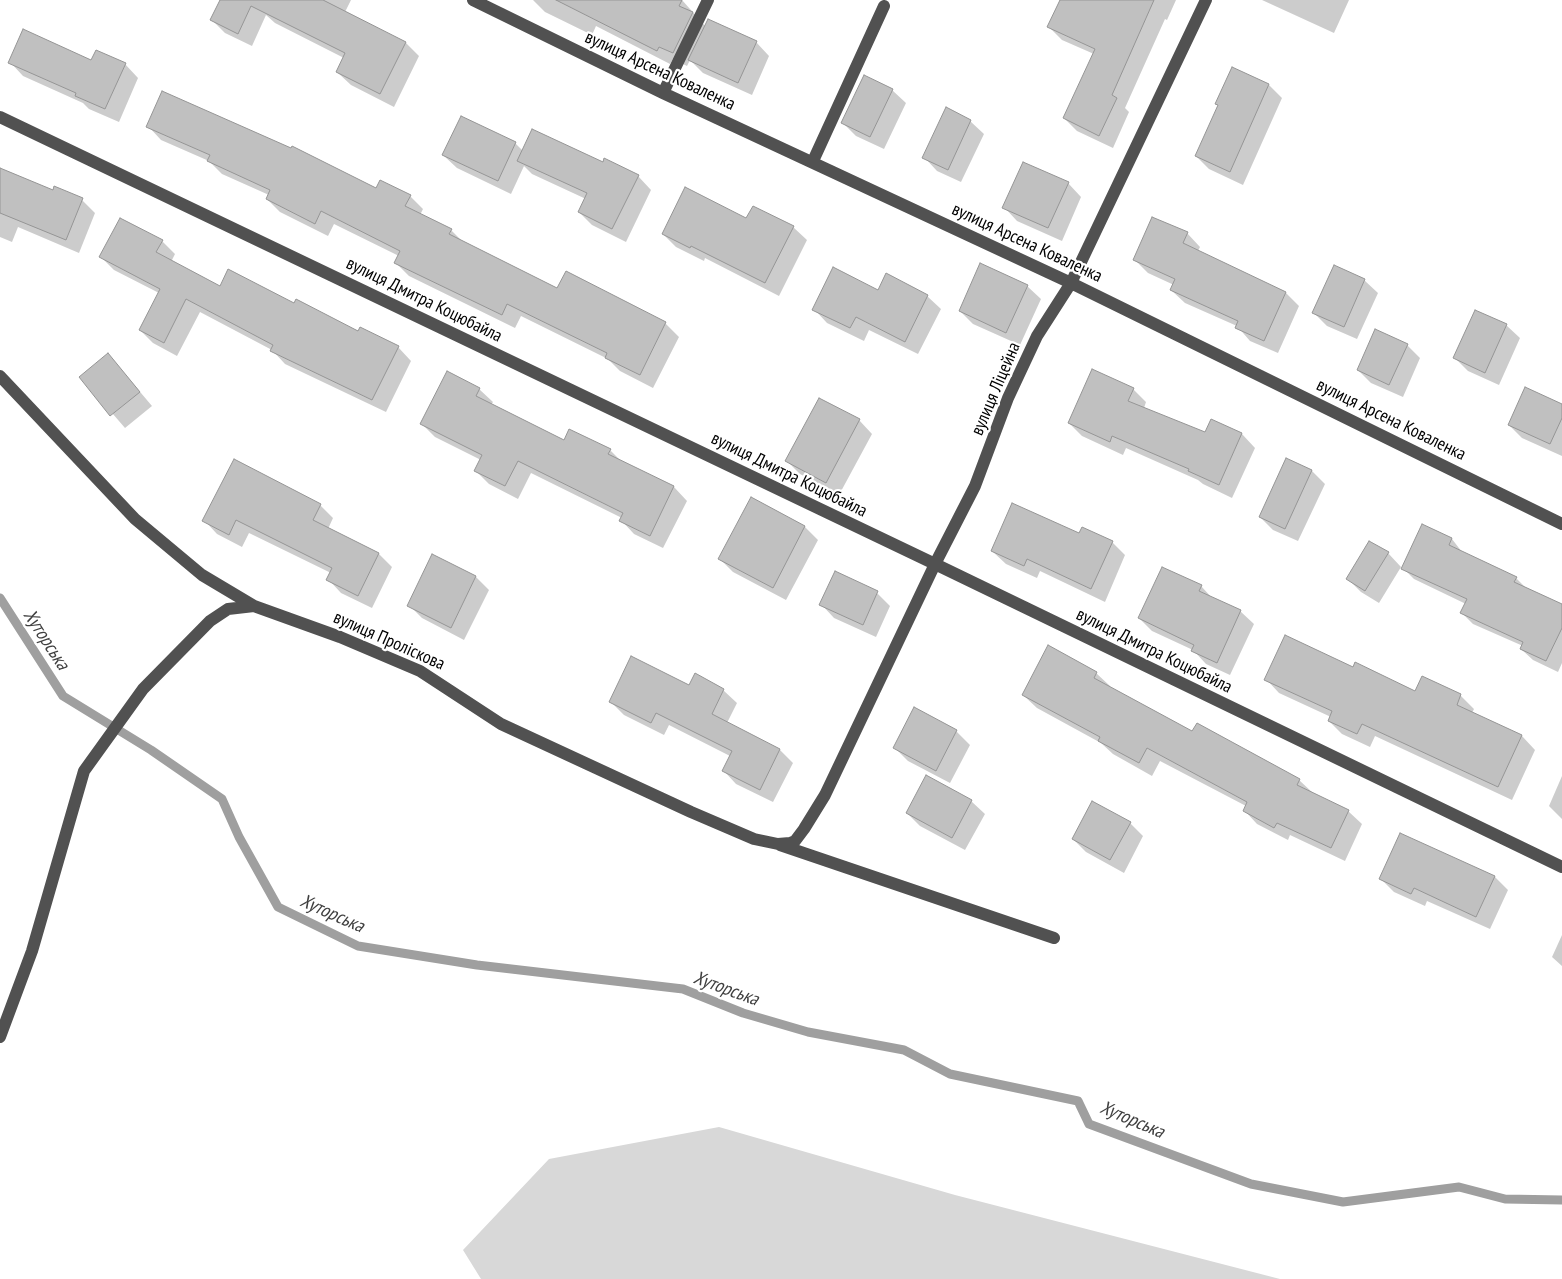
<!DOCTYPE html>
<html>
<head>
<meta charset="utf-8">
<style>
  body { margin:0 }
  canvas { display:block; background:#fff }
</style>
</head>
<body>
<canvas width="1562" height="1279"></canvas>
<script>
const g = document.querySelector('canvas').getContext('2d');
g.lineJoin = 'round';
function paint(path, color) { g.fillStyle = color; g.fill(path, 'evenodd'); }
const poly = rows => new Path2D(rows.map(r => 'M' + r).join(''));
function trace(path, color, width, dash) { g.strokeStyle = color; g.lineWidth = width; g.lineCap = dash ? 'butt' : 'round'; g.setLineDash(dash || []); g.stroke(path); }
function label(font, color, halo, rows, align = 'center') {
  g.font = font + ' "PT Sans Narrow",sans-serif'; g.lineWidth = 4.5; g.setLineDash([]); g.textBaseline = 'middle'; g.strokeStyle = halo; g.fillStyle = color; for (const [text, x, y, turn = 0] of rows) {
    g.save(); g.translate(x, y); g.rotate((+turn || 0) * Math.PI / 180); g.textAlign = isNaN(turn) ? turn : align; if (halo) g.strokeText(text, 0, 0); g.fillText(text, 0, 0); g.restore();
  }
}
const green = poly([
  [719,1127,955,1195,1280,1279,481,1279,463,1250,549,1159]
]);
const shadow = poly([
  [221,0,351,0,345,12,406,43,419,56,394,107,351,85,337,72,344,58,275,23,266,15,252,46,225,33,212,20],
  [533,0,682,0,706,27,756,42,769,56,752,95,703,73,690,60,687,66,673,59,670,64,596,26,592,35,545,12],
  [1061,0,1176,0,1167,20,1165,19,1125,108,1129,112,1113,148,1077,131,1064,118,1094,54,1062,40,1049,27],
  [1262,0,1349,0,1334,33],
  [92,61,125,64,138,78,119,122,89,109,83,103,23,76,10,62],
  [1269,85,1282,98,1243,185,1209,169,1196,156],
  [892,90,906,103,884,149,856,136,843,123],
  [970,121,984,134,961,182,937,171,924,157],
  [148,126,377,190,410,196,423,209,420,215,451,230,464,243,558,290,566,273,665,323,679,337,653,388,620,371,608,359,521,316,515,328,409,276,396,263,399,256,334,224,328,236,280,212,267,199,269,195,222,174,209,161,161,140],
  [515,143,523,151,603,164,638,176,651,190,626,242,592,225,579,212,586,199,532,174,524,166,511,194,457,168,443,155],
  [0,169,53,191,82,200,95,213,79,253,18,227,12,242,0,237],
  [1068,183,1081,197,1062,241,1017,221,1004,207],
  [747,220,793,227,807,240,779,296,705,258,704,261,676,247,663,234],
  [1187,233,1200,247,1198,251,1286,293,1299,306,1278,353,1250,341,1237,326,1185,303,1171,290,1174,285,1148,273,1135,260],
  [162,241,175,254,171,262,220,288,295,305,398,347,411,361,386,412,285,364,272,350,200,312,177,356,153,343,140,330,159,293,114,270,101,257],
  [1334,267,1364,280,1378,293,1357,339,1327,326,1314,313],
  [1027,286,1041,299,1020,345,973,324,960,311],
  [879,292,927,296,941,309,918,354,869,330,864,341,827,323,814,309],
  [1506,325,1520,338,1499,385,1468,371,1455,358],
  [1407,345,1420,358,1403,397,1371,383,1358,370],
  [108,354,152,406,125,428,81,377],
  [479,389,493,402,491,405,564,441,610,450,621,461,674,487,687,501,663,548,634,534,621,520,622,518,531,473,518,499,489,484,476,471,481,460,435,437,422,424],
  [1133,389,1146,402,1144,408,1206,434,1212,421,1242,434,1255,448,1232,498,1203,484,1198,480,1126,448,1123,455,1082,436,1069,423],
  [1562,405,1562,456,1522,438,1509,425],
  [859,420,872,434,839,495,800,474,787,461],
  [1287,460,1312,471,1325,484,1298,541,1273,530,1260,517],
  [752,499,805,527,818,540,786,600,733,572,720,559],
  [320,505,333,518,328,529,379,554,392,567,372,608,341,593,328,579,331,573,249,533,242,547,217,534,204,520],
  [1422,526,1452,539,1462,552,1516,578,1527,589,1562,606,1562,663,1558,672,1533,660,1521,649,1523,646,1473,624,1462,613,1466,604,1414,579,1403,568],
  [1080,534,1112,542,1125,555,1105,602,1040,571,1037,578,1006,564,992,551],
  [1388,553,1401,567,1379,603,1361,592,1348,579],
  [433,556,476,577,489,590,464,640,422,618,409,605],
  [1201,586,1213,599,1240,611,1254,624,1230,675,1206,664,1193,650,1152,631,1139,618],
  [877,593,890,606,876,637,834,618,821,604],
  [1354,668,1416,692,1423,678,1461,696,1474,709,1472,713,1522,736,1535,750,1512,800,1375,736,1370,747,1342,734,1329,721,1331,717,1279,693,1266,679],
  [1096,673,1110,686,1109,688,1193,733,1299,780,1313,793,1348,811,1362,824,1345,861,1290,835,1288,840,1257,824,1244,810,1246,806,1160,761,1152,776,1113,754,1101,743,1037,708,1023,695],
  [690,687,723,690,737,703,727,723,780,750,793,763,773,802,736,784,723,770,730,756,669,725,664,735,624,715,611,702],
  [915,709,956,731,970,745,950,783,908,761,894,747],
  [1562,776,1562,819,1549,806],
  [971,801,985,814,965,850,920,826,907,813],
  [1130,823,1143,836,1124,873,1086,852,1073,839],
  [1495,877,1508,890,1490,929,1427,901,1425,906,1394,892,1381,879],
  [1562,935,1562,966,1552,957]
]);
const stream = poly([
  [0,598,63,696,151,750,222,799,239,837,278,907,358,946,477,965,683,989,743,1013,808,1032,904,1050,950,1074,1078,1101,1089,1124,1251,1184,1343,1202,1459,1187,1505,1199,1562,1200]
]);
const building = poly([
  [220,0,323,0,406,42,380,94,336,72,345,53,251,6,238,34,210,20,220,0],
  [556,0,682,0,679,6,693,12,673,53,659,47,657,51,556,0],
  [1060,0,1154,0,1112,95,1117,98,1099,136,1063,118,1095,49,1047,27,1060,0],
  [708,19,757,41,738,83,688,60,708,19],
  [23,29,91,60,96,50,126,63,105,109,75,96,76,93,8,63,23,29],
  [1232,67,1269,84,1230,172,1195,156,1218,105,1215,104,1232,67],
  [864,75,893,89,870,137,841,123,864,75],
  [162,91,291,148,292,146,376,188,380,180,411,195,405,206,452,229,449,234,557,288,566,271,666,322,640,375,605,358,607,353,507,304,502,315,394,263,400,251,321,211,315,224,266,199,270,190,207,161,210,155,146,127,162,91],
  [946,107,971,120,948,170,922,158,946,107],
  [461,116,516,142,498,181,442,155,461,116],
  [532,129,603,162,604,158,639,175,612,229,578,212,587,193,517,161,532,129],
  [1023,162,1069,182,1048,228,1002,208,1023,162],
  [0,168,53,190,54,186,83,198,66,240,0,213,0,168],
  [685,187,746,218,753,206,794,226,765,283,691,246,690,248,662,234,685,187],
  [1152,217,1188,232,1183,243,1286,292,1264,341,1235,328,1238,321,1170,290,1175,279,1133,260,1152,217],
  [120,218,163,240,156,252,220,286,228,269,294,303,296,299,358,331,360,327,399,346,372,400,270,351,273,345,186,299,164,343,139,330,160,289,99,257,120,218],
  [980,263,1028,285,1006,333,959,311,980,263],
  [1334,265,1365,279,1344,327,1312,313,1334,265],
  [833,267,878,290,886,273,928,295,905,342,856,317,850,328,812,310,833,267],
  [1475,310,1507,324,1485,373,1453,358,1475,310],
  [1375,329,1408,344,1389,385,1357,370,1375,329],
  [108,353,140,392,110,416,79,377,108,353],
  [1092,369,1134,388,1128,401,1205,432,1211,419,1242,433,1219,485,1188,471,1189,469,1112,436,1110,442,1068,423,1092,369],
  [447,371,480,388,476,396,564,440,569,429,611,449,608,454,674,486,650,536,619,521,623,513,518,461,505,486,474,471,482,455,420,424,447,371],
  [1525,387,1562,404,1562,418,1550,444,1508,425,1525,387],
  [819,398,860,419,826,483,785,461,819,398],
  [1286,458,1312,470,1285,529,1259,517,1286,458],
  [234,459,321,504,313,520,379,553,358,596,326,580,332,568,236,520,229,535,202,521,234,459],
  [751,497,805,526,773,588,718,559,751,497],
  [1012,503,1079,533,1082,527,1113,541,1091,589,1027,559,1024,566,991,551,1012,503],
  [1422,524,1452,538,1449,545,1517,577,1514,582,1562,604,1562,628,1546,661,1520,649,1523,642,1460,613,1467,599,1401,569,1422,524],
  [1369,541,1389,552,1365,591,1346,579,1369,541],
  [432,554,476,576,451,628,407,606,432,554],
  [1162,567,1202,585,1199,591,1241,610,1217,663,1191,651,1194,645,1138,618,1162,567],
  [835,571,878,591,863,625,819,605,835,571],
  [1285,635,1353,667,1355,662,1415,691,1422,676,1461,694,1457,705,1522,735,1498,787,1362,724,1357,734,1328,721,1332,711,1264,680,1285,635],
  [1048,645,1097,672,1094,678,1192,731,1197,723,1300,779,1297,785,1349,810,1331,848,1277,823,1274,828,1243,811,1247,802,1147,748,1139,763,1098,741,1100,737,1022,695,1048,645],
  [631,656,689,685,695,673,724,689,712,714,780,749,760,790,722,771,732,751,656,713,651,723,609,702,631,656],
  [914,707,957,730,936,771,893,748,914,707],
  [926,775,972,800,952,838,906,813,926,775],
  [1092,801,1131,822,1110,860,1072,839,1092,801],
  [1400,833,1495,876,1476,917,1414,888,1411,894,1379,879,1400,833]
]);
const minor = poly([
  [473,0,663,93,1071,283,1562,524],
  [663,93,708,0],
  [0,117,935,564,1562,867],
  [813,161,884,6],
  [0,376,135,519,202,575,254,606,340,637,420,671,501,724,691,812,754,839,778,844,790,843,795,841,804,829,825,795,935,564,975,486,1008,398,1037,336,1071,283,1206,0],
  [780,845,1054,938],
  [0,1037,32,951,84,771,143,689,210,621,228,609,254,606]
]);
const streetNames = [
  ["вулиця Арсена Коваленка",660,71,25],
  ["вулиця Арсена Коваленка",1027,243,25],
  ["вулиця Дмитра Коцюбайла",424,300,26],
  ["вулиця Ліцейна",996,389,-67],
  ["вулиця Арсена Коваленка",1391,420,26],
  ["вулиця Дмитра Коцюбайла",789,475,26],
  ["вулиця Проліскова",389,641,24],
  ["вулиця Дмитра Коцюбайла",1154,651,26]
];
const waterNames = [
  ["Хуторська",46,640,57],
  ["Хуторська",332,914,24],
  ["Хуторська",726,989,20],
  ["Хуторська",1132,1120,23]
];
paint(green, '#d8d8d8');
paint(shadow, '#0003');
trace(stream, '#9f9f9f', 9);
paint(building, '#c0c0c0');
trace(building, '#959595', 1);
trace(minor, '#515151', 12);
label('18px', '#000', '#fff', streetNames);
label('italic 19px', '#404040', '#fff', waterNames);
</script>
</body>
</html>
